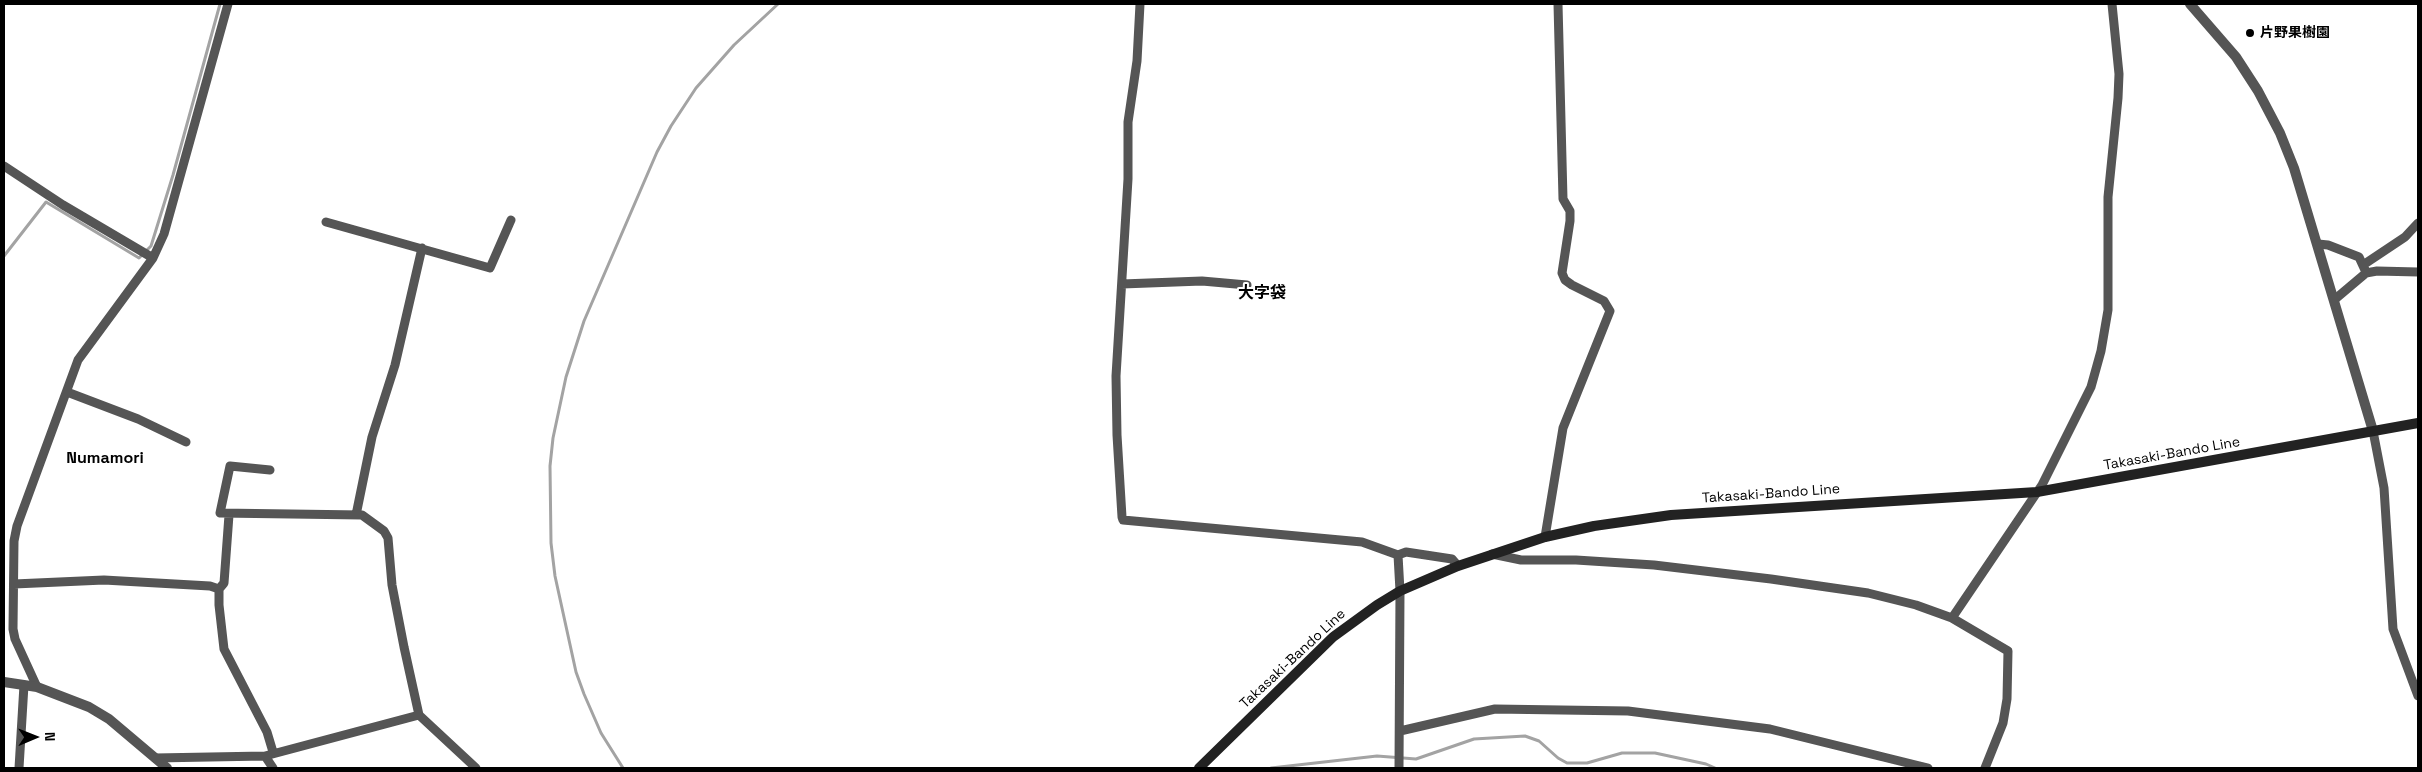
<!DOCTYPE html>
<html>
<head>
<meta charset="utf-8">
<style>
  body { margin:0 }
  #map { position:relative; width:2422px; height:772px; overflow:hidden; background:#fff; font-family:"Space Grotesk",sans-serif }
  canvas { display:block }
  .frame { position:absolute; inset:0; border:5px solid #000; pointer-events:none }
  .north { position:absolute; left:10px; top:712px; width:50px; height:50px; -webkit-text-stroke:4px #fff; paint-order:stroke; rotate:89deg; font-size:14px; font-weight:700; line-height:20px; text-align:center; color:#000 }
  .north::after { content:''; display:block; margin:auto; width:18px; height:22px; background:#000; clip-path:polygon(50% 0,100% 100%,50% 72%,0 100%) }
</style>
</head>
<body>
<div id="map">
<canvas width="2422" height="772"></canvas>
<div class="frame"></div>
<div class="north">N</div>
</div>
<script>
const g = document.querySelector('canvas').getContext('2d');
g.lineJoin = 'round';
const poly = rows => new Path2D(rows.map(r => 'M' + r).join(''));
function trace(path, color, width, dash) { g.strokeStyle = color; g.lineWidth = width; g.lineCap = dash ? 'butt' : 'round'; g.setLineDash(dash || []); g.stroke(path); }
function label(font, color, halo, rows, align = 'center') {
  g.font = font + ' "Space Grotesk","Noto Sans JP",sans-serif'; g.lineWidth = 4; g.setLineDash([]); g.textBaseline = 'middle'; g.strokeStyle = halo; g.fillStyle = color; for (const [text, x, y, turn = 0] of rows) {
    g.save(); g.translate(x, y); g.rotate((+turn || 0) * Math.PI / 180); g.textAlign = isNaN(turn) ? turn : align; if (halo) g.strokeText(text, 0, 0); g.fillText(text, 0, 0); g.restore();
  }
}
const stream = poly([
  [4,256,46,202,139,258,151,246,173,175,220,4],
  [623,768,601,733,584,694,576,672,555,576,551,543,550,466,553,438,566,377,584,321,657,152,671,126,696,88,734,45,778,4],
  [1271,768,1377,756,1416,759,1474,739,1525,736,1539,741,1558,758,1567,763,1587,763,1622,753,1655,753,1706,764,1715,768]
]);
const minor = poly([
  [1140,4,1137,61,1128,122,1128,179,1116,376,1117,435,1122,517,1123,520,1362,542,1398,555,1400,591,1399,768],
  [4,166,63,205,153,258],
  [326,222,490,268,511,220],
  [2318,244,2328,245,2359,257,2365,270],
  [2363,265,2405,237,2418,223],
  [1122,284,1202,281,1247,285],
  [2334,300,2366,273,2377,271,2418,272],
  [67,392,138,419,186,442],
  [2373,431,2384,488,2393,629,2418,696],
  [270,470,230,466,220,513,362,515,384,531,388,538,392,585,404,647,419,715,476,768],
  [229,515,224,583,219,589,219,605,224,649,267,732,273,752],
  [356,515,372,437,395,365,422,248],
  [1545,537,1563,428,1610,311,1604,301,1572,285,1565,280,1562,273,1570,221,1570,211,1563,199,1558,4],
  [1492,554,1521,560,1576,560,1654,565,1771,579,1868,593,1916,605,1952,618,2008,651,2007,699,2003,723,1985,768],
  [1398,555,1406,552,1452,559,1458,566],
  [14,584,104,580,210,586,219,589],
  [1952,618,2042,485,2091,387,2101,351,2108,310,2108,197,2118,98,2119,74,2112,4],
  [37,687,15,639,13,629,14,541,17,526,78,360,153,258,164,234,228,4],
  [1400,731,1495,709,1628,711,1770,729,1928,768],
  [265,756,273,768],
  [155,758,265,756,419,715],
  [19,768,24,685]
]);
const tertiary = poly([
  [2190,4,2236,57,2258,91,2280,133,2294,168,2373,431],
  [4,682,37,687,89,707,109,719,167,768]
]);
const secondary = poly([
  [1199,768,1333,637,1377,605,1400,591,1458,566,1545,537,1594,526,1671,515,2037,492,2418,423]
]);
const markers = [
  [2250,33,5,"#000"]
];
const poiNames = [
  ["片野果樹園",2260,33]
];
const streetNames = [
  ["Takasaki-Bando Line",2172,454,-10],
  ["Takasaki-Bando Line",1771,494,-4],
  ["Takasaki-Bando Line",1293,659,-43]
];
const quarterNames = [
  ["大字袋",1262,294],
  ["Numamori",105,459]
];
trace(stream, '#a3a3a3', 3);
trace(minor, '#555', 9);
trace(tertiary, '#555', 10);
trace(secondary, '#222', 10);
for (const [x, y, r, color] of markers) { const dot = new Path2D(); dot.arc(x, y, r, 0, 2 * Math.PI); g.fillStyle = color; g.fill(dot); trace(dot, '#fff', 2); }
label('bold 14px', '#000', '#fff', poiNames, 'left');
label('14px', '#000', '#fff', streetNames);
label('bold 16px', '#000', '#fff', quarterNames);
</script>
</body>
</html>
